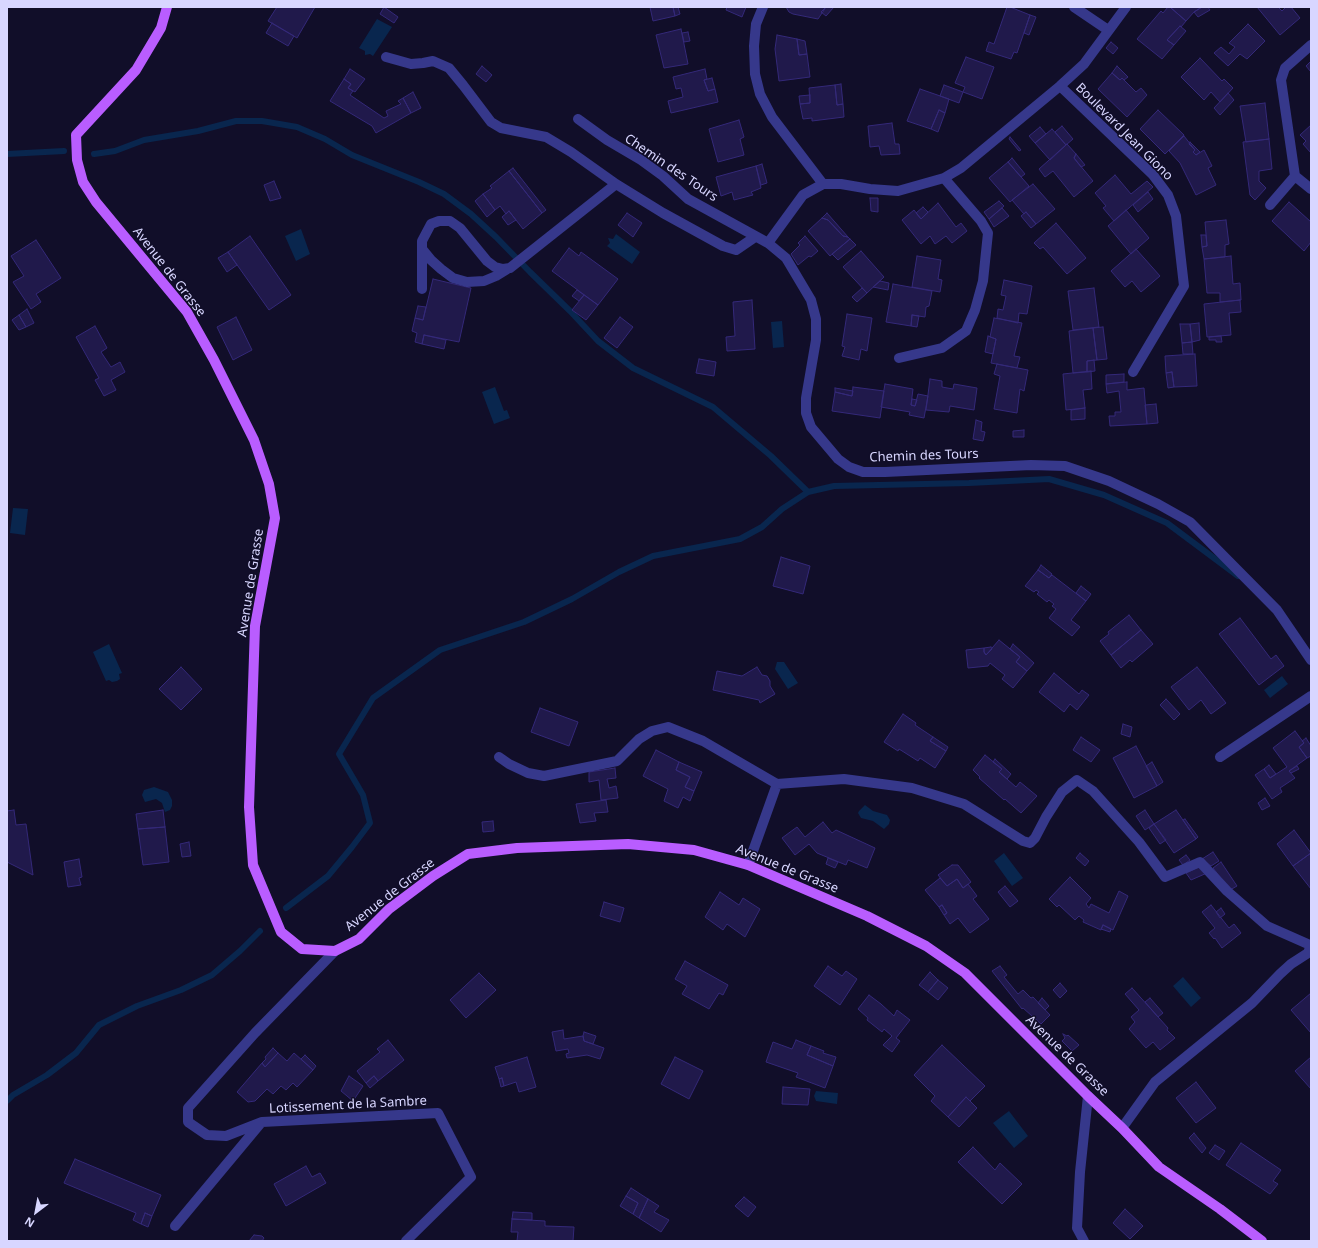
<!DOCTYPE html>
<html>
<head>
<meta charset="utf-8">
<style>
  body { margin:0 }
  #map { position:relative; width:1318px; height:1248px; overflow:hidden; background:#110e29; font-family:"Noto Sans",sans-serif }
  canvas { display:block }
  .frame { position:absolute; inset:0; border:8px solid #d8d6ff; pointer-events:none }
  .north { position:absolute; left:16px; top:1192px; width:40px; height:40px; -webkit-text-stroke:3px #110e29; paint-order:stroke; rotate:212deg; font-size:11px; font-weight:700; line-height:16px; text-align:center; color:#d8d6ff }
  .north::after { content:''; display:block; margin:auto; width:14px; height:18px; background:#d8d6ff; clip-path:polygon(50% 0,100% 100%,50% 72%,0 100%) }
</style>
</head>
<body>
<div id="map">
<canvas width="1318" height="1248"></canvas>
<div class="frame"></div>
<div class="north">N</div>
</div>
<script>
const g = document.querySelector('canvas').getContext('2d');
g.lineJoin = 'round';
function paint(path, color) { g.fillStyle = color; g.fill(path, 'evenodd'); }
const poly = rows => new Path2D(rows.map(r => 'M' + r).join(''));
function trace(path, color, width, dash) { g.strokeStyle = color; g.lineWidth = width; g.lineCap = dash ? 'butt' : 'round'; g.setLineDash(dash || []); g.stroke(path); }
function label(font, color, halo, rows, align = 'center') {
  g.font = font + ' "Noto Sans",sans-serif'; g.lineWidth = 3; g.setLineDash([]); g.textBaseline = 'middle'; g.strokeStyle = halo; g.fillStyle = color; for (const [text, x, y, turn = 0] of rows) {
    g.save(); g.translate(x, y); g.rotate((+turn || 0) * Math.PI / 180); g.textAlign = isNaN(turn) ? turn : align; if (halo) g.strokeText(text, 0, 0); g.fillText(text, 0, 0); g.restore();
  }
}
const water = poly([
  [377,19,392,27,373,56,370,54,365,55,365,51,359,48],
  [301,229,310,254,296,261,285,236],
  [616,234,640,252,632,264,607,246,610,243,608,238,613,239],
  [782,321,784,347,773,348,771,322],
  [495,387,504,411,507,410,510,418,494,424,482,392],
  [13,508,28,509,25,535,10,533],
  [109,644,122,673,119,674,120,679,117,681,112,682,109,680,106,681,93,652],
  [777,662,784,662,798,683,788,689,775,669],
  [1282,676,1288,684,1270,698,1264,690],
  [154,787,168,792,172,800,172,806,170,810,165,812,162,803,156,799,145,802,142,795,144,790],
  [865,805,873,811,887,815,890,820,889,824,884,829,873,821,861,818,858,813,859,811],
  [1004,853,1023,878,1012,886,994,861],
  [1183,977,1201,998,1191,1007,1173,986],
  [816,1091,838,1093,837,1104,816,1101,814,1096],
  [1009,1111,1028,1136,1014,1148,993,1123]
]);
const stream = poly([
  [7,154,64,151],
  [94,154,115,151,144,140,198,131,236,121,262,121,297,127,325,139,352,155,419,182,444,194,471,214,496,237,530,272,570,311,598,341,633,368,713,407,771,456,808,492],
  [286,908,328,876,352,847,370,823,363,795,339,754,373,698,440,650,524,622,572,599,619,572,653,556,740,539,762,527,782,509,808,492,834,486,969,483,1049,479,1104,495,1167,523,1238,576],
  [7,1101,13,1095,47,1075,76,1053,99,1025,137,1006,181,990,212,975,240,951,260,931]
]);
const building = poly([
  [277,7,315,7,297,38,268,21,277,7],
  [384,7,398,17,394,23,380,14,384,7],
  [650,7,673,7,675,16,653,21,650,7],
  [673,7,678,7,680,14,675,16,673,7],
  [727,7,746,7,742,17,726,10,727,7],
  [786,7,826,7,818,19,793,14,789,12,786,7],
  [826,7,834,7,826,16,821,12,826,7],
  [1007,7,1010,7,1030,15,1017,53,1014,52,1011,59,986,51,989,42,994,44,1007,7],
  [1168,7,1170,7,1186,21,1181,27,1180,26,1167,40,1174,45,1162,59,1137,39,1161,11,1163,13,1168,7],
  [1172,7,1202,7,1194,12,1186,21,1171,8,1172,7],
  [1202,7,1208,7,1210,10,1198,17,1194,12,1202,7],
  [1257,7,1278,7,1282,11,1286,7,1291,7,1300,18,1280,35,1257,7],
  [1030,15,1036,17,1029,35,1024,33,1030,15],
  [272,23,294,36,288,46,266,33,272,23],
  [1248,24,1265,41,1247,59,1240,54,1228,66,1214,53,1221,47,1229,54,1235,47,1229,43,1248,24],
  [1180,26,1186,31,1174,45,1167,40,1180,26],
  [681,29,688,64,664,68,656,35,681,29],
  [688,32,690,41,684,42,682,33,688,32],
  [777,35,797,39,799,55,807,54,810,77,779,81,775,49,777,35],
  [797,39,805,41,807,54,799,55,797,39],
  [1111,42,1118,48,1113,54,1106,48,1111,42],
  [966,57,994,67,982,99,963,92,965,87,955,83,966,57],
  [1200,58,1222,81,1224,79,1233,88,1220,102,1211,92,1204,100,1181,77,1200,58],
  [1311,61,1311,72,1306,66,1311,61],
  [482,66,492,75,486,82,476,74,482,66],
  [1117,66,1128,77,1124,80,1122,78,1120,80,1112,73,1117,66],
  [350,69,365,79,355,92,348,88,351,84,344,79,350,69],
  [705,69,707,79,704,80,708,91,715,89,718,102,671,113,668,101,683,97,681,88,676,89,673,77,705,69],
  [1112,73,1120,80,1122,78,1136,92,1141,88,1147,95,1127,117,1098,89,1112,73],
  [712,78,715,89,708,91,704,80,712,78],
  [344,79,351,84,348,88,353,91,350,95,384,118,388,116,386,111,401,104,398,101,403,98,411,113,376,133,372,126,330,101,344,79],
  [841,84,843,104,837,105,835,85,841,84],
  [835,85,837,105,843,104,844,117,812,121,812,118,803,119,800,104,810,103,809,88,835,85],
  [944,85,963,92,959,103,940,96,944,85],
  [920,89,949,99,945,113,939,110,931,129,907,121,920,89],
  [413,92,421,108,411,113,403,98,413,92],
  [1228,93,1234,100,1220,115,1214,108,1228,93],
  [810,95,810,103,800,104,799,96,810,95],
  [1265,103,1269,139,1246,142,1240,106,1265,103],
  [939,110,945,113,938,132,931,129,939,110],
  [1158,110,1184,135,1165,154,1140,129,1158,110],
  [739,120,744,137,740,139,744,155,718,162,709,129,739,120],
  [892,123,895,144,899,144,900,154,881,155,879,146,870,147,868,126,892,123],
  [1311,125,1311,153,1303,144,1306,141,1300,135,1311,125],
  [1062,126,1073,139,1066,145,1055,132,1062,126],
  [1040,127,1046,134,1035,143,1029,136,1040,127],
  [1052,129,1066,145,1050,160,1035,143,1052,129],
  [1184,136,1195,150,1193,152,1196,155,1204,150,1212,166,1208,168,1216,185,1196,195,1180,163,1169,151,1184,136],
  [1010,137,1021,150,1019,151,1009,139,1010,137],
  [1269,139,1272,169,1259,171,1259,181,1266,188,1255,200,1250,195,1243,142,1269,139],
  [1190,142,1200,152,1196,155,1193,152,1195,150,1189,144,1190,142],
  [1067,144,1076,154,1074,158,1093,181,1074,197,1053,171,1045,177,1039,169,1067,144],
  [1076,154,1085,165,1081,167,1074,158,1076,154],
  [1012,158,1025,174,1021,177,1008,162,1012,158],
  [1008,162,1029,186,1010,202,989,178,1008,162],
  [762,164,767,183,761,185,756,166,762,164],
  [756,166,761,188,751,192,753,195,734,200,732,192,721,196,716,177,756,166],
  [513,168,546,210,542,213,509,171,513,168],
  [509,171,542,213,523,229,509,211,506,214,500,206,495,210,483,194,492,188,490,186,509,171],
  [1115,175,1131,194,1147,181,1153,187,1114,221,1103,208,1106,206,1095,193,1115,175],
  [274,181,281,198,270,201,264,185,274,181],
  [1033,184,1055,209,1036,224,1026,212,1024,214,1012,200,1033,184],
  [1148,192,1153,199,1138,212,1133,205,1148,192],
  [483,194,495,210,487,217,475,201,483,194],
  [870,198,878,198,878,212,871,211,870,198],
  [999,201,1004,206,989,219,984,212,999,201],
  [1289,202,1311,222,1311,242,1304,251,1272,221,1289,202],
  [938,203,956,227,961,223,967,231,952,243,946,236,935,244,930,236,921,244,902,220,914,210,921,219,938,203],
  [923,207,928,212,921,219,916,213,923,207],
  [1002,208,1009,216,994,227,989,219,1002,208],
  [1126,210,1149,238,1131,254,1108,226,1126,210],
  [509,211,516,220,508,225,502,217,509,211],
  [1026,212,1036,224,1031,228,1021,216,1026,212],
  [627,213,642,223,633,237,618,225,627,213],
  [827,213,848,237,843,236,828,220,822,218,827,213],
  [822,218,828,220,843,236,848,237,850,239,830,256,808,231,822,218],
  [1226,220,1229,244,1225,245,1225,257,1204,259,1202,247,1207,246,1205,222,1226,220],
  [1056,223,1086,258,1067,274,1043,247,1040,249,1034,243,1056,223],
  [1201,235,1206,235,1207,246,1202,247,1201,235],
  [250,236,291,295,269,310,228,252,250,236],
  [805,236,818,251,811,257,809,256,798,265,791,254,800,245,798,243,805,236],
  [850,239,856,245,838,260,832,254,850,239],
  [36,240,61,278,36,294,41,302,31,309,13,282,24,276,11,256,36,240],
  [569,248,579,256,581,252,618,279,598,305,552,271,569,248],
  [1136,249,1160,276,1141,292,1132,281,1125,287,1111,271,1136,249],
  [861,251,884,277,867,293,843,267,861,251],
  [228,252,237,265,227,272,218,258,228,252],
  [917,256,941,260,938,279,942,280,940,292,912,287,917,256],
  [1231,256,1233,284,1240,283,1241,300,1220,302,1220,293,1207,293,1204,259,1231,256],
  [433,279,471,288,459,342,424,335,422,344,415,342,417,333,412,331,415,318,423,320,433,279],
  [1004,280,1032,286,1027,314,1019,313,1018,323,997,318,998,309,1003,310,1006,296,1001,295,1004,280],
  [880,281,889,283,888,290,873,287,880,281],
  [893,284,932,291,929,306,926,307,925,317,912,315,911,326,886,322,893,284],
  [862,288,867,293,857,302,852,297,862,288],
  [1094,288,1099,327,1073,330,1068,291,1094,288],
  [577,290,584,295,579,301,572,296,577,290],
  [584,295,598,305,586,320,572,310,584,295],
  [752,300,755,349,727,351,726,337,735,336,733,302,752,300],
  [1240,300,1241,312,1229,313,1231,335,1207,337,1204,304,1240,300],
  [418,306,426,307,423,320,415,318,418,306],
  [27,309,34,323,26,327,19,315,27,309],
  [847,314,872,318,867,351,861,349,859,360,842,356,845,347,842,346,847,314],
  [19,315,26,327,19,330,12,320,19,315],
  [912,315,919,316,917,327,911,326,912,315],
  [236,317,252,350,233,360,217,327,236,317],
  [620,317,633,327,617,348,604,338,620,317],
  [994,318,1022,323,1014,356,1020,357,1017,368,991,363,996,339,990,337,994,318],
  [1199,323,1200,340,1192,342,1190,324,1199,323],
  [1180,324,1190,324,1192,342,1182,343,1180,324],
  [95,326,107,348,101,352,111,367,120,362,125,372,111,380,116,390,104,396,95,380,99,378,76,337,95,326],
  [1103,327,1107,359,1097,360,1093,328,1103,327],
  [1093,328,1097,360,1087,361,1087,372,1073,373,1069,331,1093,328],
  [424,335,446,340,444,349,422,344,424,335],
  [988,336,996,339,993,354,985,352,988,336],
  [1221,336,1222,342,1216,342,1216,340,1209,340,1209,337,1221,336],
  [1192,342,1193,354,1183,354,1182,343,1192,342],
  [1195,354,1197,386,1174,387,1172,372,1166,373,1165,356,1195,354],
  [699,359,716,362,714,376,696,373,699,359],
  [1094,360,1095,371,1087,372,1087,361,1094,360],
  [997,364,1028,370,1024,391,1020,389,1017,413,994,409,1000,376,994,374,997,364],
  [1091,371,1092,389,1083,390,1085,408,1066,410,1063,374,1091,371],
  [1172,372,1174,387,1168,388,1166,373,1172,372],
  [1124,374,1124,382,1106,384,1106,375,1124,374],
  [930,379,942,381,942,387,953,389,954,384,977,388,974,410,950,406,949,412,926,410,930,379],
  [1127,382,1127,390,1144,388,1147,424,1110,426,1109,416,1115,416,1115,412,1121,412,1119,391,1107,393,1106,384,1127,382],
  [885,384,913,389,911,405,915,406,918,394,928,396,924,418,909,415,910,412,881,407,885,384],
  [853,387,884,391,880,418,832,411,835,392,852,396,853,387],
  [835,388,853,391,852,396,835,392,835,388],
  [912,399,917,400,915,406,911,405,912,399],
  [1156,404,1158,423,1147,424,1145,405,1156,404],
  [1085,408,1085,419,1071,420,1071,410,1085,408],
  [976,420,982,422,981,431,985,432,983,441,973,439,976,420],
  [1024,430,1024,437,1013,437,1013,431,1024,430],
  [781,557,810,566,803,594,773,586,781,557],
  [1041,565,1052,574,1049,578,1038,570,1041,565],
  [1038,570,1049,578,1052,575,1086,601,1071,620,1080,627,1072,636,1049,618,1056,609,1052,606,1054,604,1049,600,1047,602,1037,594,1039,592,1036,590,1034,592,1025,586,1038,570],
  [1081,586,1091,594,1086,601,1076,593,1081,586],
  [1129,615,1141,630,1111,655,1100,641,1109,634,1108,632,1129,615],
  [1240,618,1271,659,1276,655,1284,666,1259,685,1219,634,1240,618],
  [1141,630,1153,644,1132,662,1130,660,1121,668,1111,655,1141,630],
  [999,640,1020,657,1016,662,1027,671,1013,688,1002,679,1005,675,990,663,988,666,968,668,966,650,984,648,984,652,986,655,999,640],
  [1013,644,1034,663,1027,671,1016,662,1020,657,1010,649,1013,644],
  [991,647,992,649,986,655,984,652,984,648,991,647],
  [181,667,202,689,181,710,159,689,181,667],
  [757,667,762,675,767,676,770,681,770,686,775,694,760,703,759,700,713,690,717,671,742,676,757,667],
  [1197,667,1226,703,1211,714,1201,700,1189,710,1171,687,1197,667],
  [1054,673,1079,694,1082,690,1089,695,1077,710,1070,704,1064,712,1039,692,1054,673],
  [1166,699,1180,714,1174,720,1160,705,1166,699],
  [540,708,578,722,569,746,531,732,540,708],
  [903,714,916,723,915,725,933,737,930,741,946,751,935,768,920,758,918,761,899,749,898,751,884,742,903,714],
  [1123,724,1132,727,1130,737,1121,734,1123,724],
  [1295,731,1304,743,1299,747,1307,758,1289,771,1295,778,1280,788,1282,792,1272,799,1255,775,1264,769,1270,778,1287,767,1273,748,1295,731],
  [933,737,948,747,946,751,930,741,933,737],
  [1081,737,1100,750,1091,762,1073,750,1081,737],
  [1306,738,1311,746,1311,756,1307,758,1299,747,1304,743,1302,741,1306,738],
  [1136,746,1157,786,1134,798,1113,758,1136,746],
  [656,750,679,762,676,770,690,777,685,787,694,791,690,801,683,797,678,808,664,801,668,789,643,776,656,750],
  [985,755,1002,769,999,772,1016,787,1020,782,1037,796,1021,813,1005,799,1004,800,979,778,980,777,973,770,985,755],
  [995,759,1011,774,1007,779,999,772,1002,769,993,762,995,759],
  [679,762,702,772,694,791,685,787,690,777,676,770,679,762],
  [1152,762,1163,782,1157,786,1146,766,1152,762],
  [1269,765,1276,774,1270,778,1264,769,1269,765],
  [1297,766,1299,769,1291,773,1289,771,1297,766],
  [615,768,616,778,607,779,609,788,616,786,618,798,601,800,599,780,589,782,589,772,615,768],
  [1265,798,1270,806,1262,810,1258,803,1265,798],
  [606,800,608,812,594,813,596,821,580,823,576,804,606,800],
  [14,810,16,825,26,824,33,875,7,862,7,811,14,810],
  [163,810,165,827,138,829,136,814,163,810],
  [1145,810,1154,824,1145,830,1136,816,1145,810],
  [1176,810,1196,839,1174,853,1154,824,1176,810],
  [1185,819,1198,837,1196,839,1183,820,1185,819],
  [493,821,494,831,483,832,482,822,493,821],
  [823,822,832,833,836,830,875,848,867,868,848,860,846,865,817,853,809,844,795,855,782,838,797,827,805,837,823,822],
  [1154,824,1166,840,1160,844,1149,828,1154,824],
  [165,827,169,862,143,865,138,829,165,827],
  [1294,830,1311,853,1293,866,1277,844,1294,830],
  [189,842,191,856,182,857,180,844,189,842],
  [1213,852,1219,861,1211,866,1202,859,1213,852],
  [1080,853,1089,861,1085,866,1076,858,1080,853],
  [1311,853,1311,889,1293,866,1311,853],
  [1186,855,1190,860,1183,865,1179,860,1186,855],
  [828,858,838,862,835,868,826,864,828,858],
  [79,859,82,877,79,878,81,885,68,887,64,862,79,859],
  [1221,862,1237,886,1230,890,1213,868,1221,862],
  [952,865,958,865,971,882,963,888,957,879,947,886,938,875,952,865],
  [1201,866,1207,873,1191,880,1186,873,1201,866],
  [1070,877,1091,898,1086,904,1089,908,1091,904,1109,913,1119,891,1128,896,1113,930,1103,925,1101,930,1083,922,1084,920,1079,916,1075,920,1059,905,1057,907,1049,899,1070,877],
  [940,878,947,886,957,879,963,888,968,884,977,896,973,899,989,919,970,933,958,918,950,924,944,915,947,913,942,905,939,907,925,890,940,878],
  [1005,886,1018,901,1010,907,998,892,1005,886],
  [720,892,739,905,743,898,760,909,745,937,727,924,723,930,705,917,720,892],
  [604,902,624,908,620,922,600,916,604,902],
  [942,905,947,913,944,915,939,907,942,905],
  [1211,905,1229,928,1234,924,1241,933,1222,948,1215,938,1214,939,1209,933,1215,928,1202,912,1211,905],
  [1221,908,1225,914,1220,918,1216,912,1221,908],
  [1103,925,1111,929,1110,932,1101,929,1103,925],
  [685,961,728,985,723,995,719,993,709,1009,682,994,687,986,675,979,685,961],
  [828,966,842,976,846,971,857,979,840,1005,814,986,828,966],
  [1000,966,1007,975,1004,977,1018,994,1023,990,1031,998,1033,997,1050,1015,1041,1024,1023,1008,1022,1009,992,971,1000,966],
  [930,972,938,980,928,992,919,985,930,972],
  [479,973,496,990,466,1018,450,1000,479,973],
  [938,980,948,988,938,1000,928,992,938,980],
  [1060,983,1067,991,1060,998,1053,990,1060,983],
  [1132,988,1168,1028,1167,1030,1175,1038,1160,1050,1153,1042,1146,1048,1129,1029,1135,1022,1131,1017,1139,1010,1125,994,1132,988],
  [1311,993,1311,1033,1291,1010,1311,993],
  [869,995,881,1004,894,1016,897,1010,910,1020,896,1038,900,1041,892,1052,883,1045,892,1036,884,1029,882,1032,867,1020,868,1018,858,1009,869,995],
  [1042,998,1049,1006,1045,1010,1038,1003,1042,998],
  [1150,998,1163,1013,1158,1017,1145,1002,1150,998],
  [563,1030,564,1039,583,1036,584,1041,604,1048,600,1059,587,1055,567,1058,566,1054,569,1053,568,1049,556,1051,552,1032,563,1030],
  [584,1032,596,1036,593,1044,584,1041,583,1036,584,1032],
  [1063,1034,1067,1036,1068,1035,1079,1045,1072,1051,1062,1041,1065,1038,1063,1034],
  [388,1040,404,1060,378,1081,374,1076,366,1083,357,1071,380,1052,377,1049,388,1040],
  [796,1040,811,1046,807,1055,833,1066,825,1088,796,1077,798,1073,766,1062,773,1042,792,1049,796,1040],
  [942,1045,985,1086,970,1101,966,1097,948,1117,931,1101,935,1096,914,1075,942,1045],
  [811,1046,824,1051,823,1053,836,1057,833,1066,807,1055,811,1046],
  [273,1048,278,1053,265,1067,262,1063,266,1059,265,1057,273,1048],
  [278,1053,287,1061,294,1053,313,1070,297,1087,293,1083,286,1090,281,1086,273,1094,267,1089,255,1101,248,1102,237,1092,262,1063,265,1067,278,1053],
  [305,1055,316,1066,313,1070,301,1059,305,1055],
  [527,1057,536,1087,519,1092,516,1082,504,1086,502,1078,499,1079,495,1067,527,1057],
  [675,1057,703,1071,689,1099,661,1084,675,1057],
  [1311,1057,1311,1089,1295,1071,1311,1057],
  [349,1076,363,1086,353,1101,341,1091,349,1076],
  [374,1076,378,1081,370,1088,366,1083,374,1076],
  [502,1078,504,1086,501,1087,499,1079,502,1078],
  [1196,1082,1216,1108,1196,1123,1176,1098,1196,1082],
  [783,1087,810,1089,808,1105,782,1104,783,1087],
  [966,1097,977,1108,959,1127,948,1117,966,1097],
  [1194,1133,1206,1148,1202,1153,1189,1138,1194,1133],
  [1241,1143,1281,1170,1273,1181,1278,1184,1270,1194,1226,1165,1241,1143],
  [1215,1145,1225,1151,1219,1160,1209,1153,1215,1145],
  [973,1147,995,1170,1000,1163,1022,1184,1002,1204,958,1162,973,1147],
  [75,1159,161,1195,152,1216,145,1213,141,1224,133,1220,136,1213,64,1183,75,1159],
  [306,1166,312,1177,320,1173,326,1183,286,1206,274,1184,306,1166],
  [631,1188,648,1199,639,1218,633,1214,638,1203,626,1196,631,1188],
  [626,1196,638,1203,633,1214,620,1206,626,1196],
  [744,1197,756,1207,748,1217,735,1206,744,1197],
  [648,1199,659,1206,654,1212,669,1220,661,1232,639,1218,648,1199],
  [1125,1209,1143,1226,1130,1239,1113,1223,1125,1209],
  [513,1212,532,1213,532,1220,512,1219,513,1212],
  [145,1213,152,1216,148,1227,141,1224,145,1213],
  [512,1219,545,1221,545,1226,574,1227,573,1241,517,1241,518,1232,511,1232,512,1219],
  [254,1235,262,1236,264,1238,262,1241,249,1241,254,1235]
]);
const minor = poly([
  [763,7,756,24,754,46,755,74,760,94,772,117,823,184],
  [1074,7,1108,30],
  [386,57,411,64,423,63,433,61,449,68,463,85,491,122,501,128,546,137,571,152,616,184,663,213,723,246,736,250,755,237],
  [1060,86,1153,175,1168,195,1176,216,1184,286,1133,372],
  [578,119,607,140,641,160,663,176,688,199,768,243,786,258,811,300,816,319,816,340,806,398,806,413,811,427,838,459,849,467,863,472,885,472,1031,465,1065,466,1109,481,1158,504,1190,522,1277,610,1311,660],
  [1295,176,1311,189],
  [1270,205,1295,176,1281,80,1285,68,1311,45],
  [768,243,803,195,823,184,841,184,870,189,898,191,944,178,961,168,1060,86,1084,64,1126,7],
  [422,249,431,260,441,269,453,278,467,282,484,281,496,276,509,268],
  [422,289,422,241,431,224,439,221,450,221,460,228,487,261,495,267,503,269,510,268,616,184],
  [899,358,942,348,966,331,975,310,983,281,988,233,981,221,944,178],
  [499,757,509,764,528,773,544,776,617,761,639,739,652,731,668,727,703,741,777,784],
  [1220,757,1311,696],
  [748,865,777,784,844,779,912,788,964,804,1023,841,1030,843,1035,838,1046,817,1062,792,1077,780,1093,791,1139,842,1165,877,1200,862,1227,891,1267,926,1310,945],
  [335,951,255,1033,188,1108,188,1122,207,1135,226,1136,262,1122,438,1113,471,1177,406,1241],
  [1122,1128,1155,1082,1252,1003,1280,974,1291,964,1308,953,1311,945],
  [175,1226,260,1124],
  [1084,1241,1077,1228,1080,1172,1088,1096]
]);
const major = poly([
  [167,7,161,28,136,70,76,135,77,160,83,182,96,202,187,312,214,360,254,440,269,484,275,518,255,626,249,807,253,865,281,932,302,949,335,951,359,939,389,909,433,876,468,854,517,848,628,844,694,850,748,865,867,916,926,946,965,973,1088,1096,1122,1128,1159,1167,1220,1209,1262,1241]
]);
const streetNames = [
  ["Boulevard Jean Giono",1124,132,45],
  ["Chemin des Tours",671,168,34],
  ["Avenue de Grasse",169,272,52],
  ["Chemin des Tours",924,456,-2],
  ["Avenue de Grasse",251,583,-81],
  ["Avenue de Grasse",787,869,22],
  ["Avenue de Grasse",390,895,-38],
  ["Avenue de Grasse",1067,1056,44],
  ["Lotissement de la Sambre",348,1105,-3]
];
paint(water, '#09264e');
trace(stream, '#09264e', 6);
paint(building, '#20194b');
trace(building, '#342979', 1);
trace(minor, '#36388b', 10);
trace(major, '#b95dff', 10);
label('13px', '#d8d6ff', '#110e29', streetNames);
</script>
</body>
</html>
